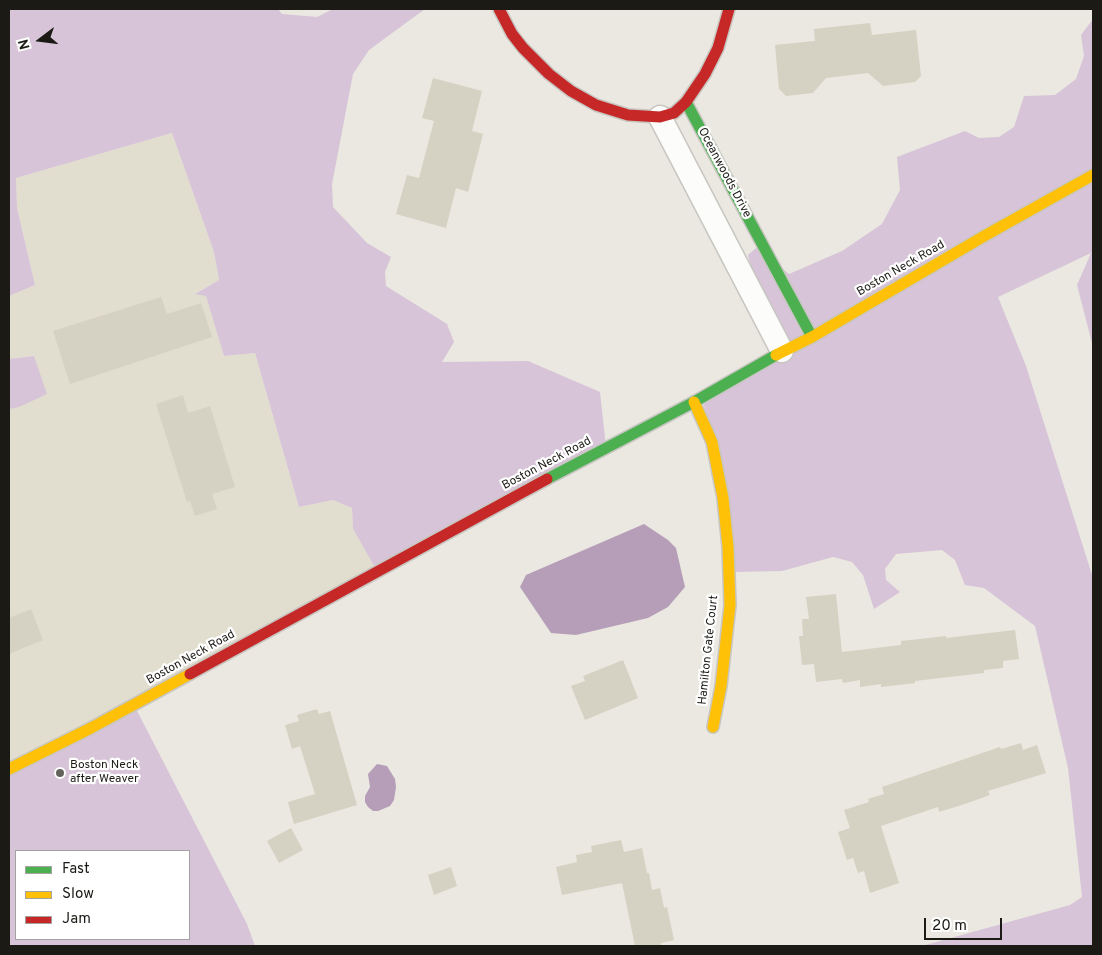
<!DOCTYPE html>
<html>
<head>
<meta charset="utf-8">
<style>
  body { margin:0 }
  #map { position:relative; width:1102px; height:955px; overflow:hidden; background:#eae8e0; font-family:Overpass,sans-serif }
  canvas { display:block }
  .frame { position:absolute; inset:0; border:10px solid #1b1a15; pointer-events:none }
  .legend { position:absolute; left:15px; top:850px; width:175px; height:90px; box-sizing:border-box; background:#fff; border:1px solid #a4a3a1; margin:0; padding:6px 9px; list-style:none; font-size:15px; color:#1b1a15 }
  .legend li { display:flex; align-items:center; gap:10px; height:25px }
  .legend b { width:25px; border:1px solid #a4a3a1 }
  .north { position:absolute; left:15px; top:15px; width:50px; height:50px; -webkit-text-stroke:4px #fff; paint-order:stroke; rotate:255deg; font-size:14px; font-weight:700; line-height:20px; text-align:center; color:#1b1a15 }
  .north::after { content:''; display:block; margin:auto; width:18px; height:22px; background:#1b1a15; clip-path:polygon(50% 0,100% 100%,50% 72%,0 100%) }
  .scale { position:absolute; left:924px; top:918px; width:78px; height:22px; box-sizing:border-box; border:2px solid #1b1a15; border-top:0; padding-left:6px; font-size:15px; line-height:18px; white-space:nowrap; color:#1b1a15; -webkit-text-stroke:4px #fff; paint-order:stroke }
</style>
</head>
<body>
<div id="map">
<canvas width="1102" height="955"></canvas>
<div class="frame"></div>
<ul class="legend">
<li><b style="height:6px;background:#4caf50"></b>Fast</li>
<li><b style="height:6px;background:#ffc107"></b>Slow</li>
<li><b style="height:6px;background:#c62828"></b>Jam</li>
</ul>
<div class="north">N</div>
<div class="scale">20 m</div>
</div>
<script>
const g = document.querySelector('canvas').getContext('2d');
g.lineJoin = 'round';
function paint(path, color) { g.fillStyle = color; g.fill(path, 'evenodd'); }
const poly = rows => new Path2D(rows.map(r => 'M' + r).join(''));
function trace(path, color, width, dash) { g.strokeStyle = color; g.lineWidth = width; g.lineCap = dash ? 'butt' : 'round'; g.setLineDash(dash || []); g.stroke(path); }
function label(font, color, halo, rows, align = 'center') {
  g.font = font + ' Overpass,sans-serif'; g.lineWidth = 4.5; g.setLineDash([]); g.textBaseline = 'middle'; g.strokeStyle = halo; g.fillStyle = color; for (const [text, x, y, turn = 0] of rows) {
    g.save(); g.translate(x, y); g.rotate((+turn || 0) * Math.PI / 180); g.textAlign = isNaN(turn) ? turn : align; if (halo) g.strokeText(text, 0, 0); g.fillText(text, 0, 0); g.restore();
  }
}
const built = poly([
  [172,133,214,252,219,280,196,293,206,296,224,356,255,353,299,507,333,500,352,508,353,529,378,572,9,771,9,409,19,406,34,356,9,359,9,296,35,285,17,208,16,178]
]);
const forest = poly([
  [9,9,278,9,282,14,317,17,333,9,425,9,369,50,353,74,332,184,333,207,367,243,391,257,385,272,386,286,447,324,454,342,442,362,528,361,600,392,606,447,377,571,353,529,352,508,333,500,299,507,255,353,224,356,206,296,195,294,219,280,214,252,172,133,16,178,17,208,35,285,9,296],
  [1093,19,1093,347,1077,285,1091,253,998,297,1026,366,1093,578,1093,946,922,946,1070,905,1082,897,1068,768,1035,626,984,588,965,585,955,560,942,550,896,554,885,569,886,580,900,592,874,609,863,575,852,562,833,557,782,571,734,572,703,400,794,351,751,268,748,255,756,248,789,274,842,251,882,224,900,190,897,157,965,131,979,138,999,137,1014,127,1024,96,1055,95,1076,79,1084,56,1081,35],
  [34,356,47,394,19,407,9,409,9,359],
  [134,705,247,924,255,946,9,946,9,771],
  [16,851,189,851,189,939,16,939]
]);
const water = poly([
  [644,524,668,540,676,548,685,587,668,607,648,618,576,635,551,633,520,587,526,575],
  [377,764,387,766,395,779,396,787,394,800,390,806,378,811,373,811,368,807,365,802,365,796,370,787,368,774]
]);
const building = poly([
  [870,23,872,35,916,30,921,76,915,82,883,86,868,73,826,78,813,93,786,96,779,89,775,45,815,41,814,29],
  [433,78,482,91,472,131,483,134,468,192,456,188,446,228,396,214,407,175,419,178,434,121,422,118],
  [161,297,167,314,201,303,212,337,70,384,53,331],
  [183,395,188,413,210,406,235,487,212,494,217,509,195,516,190,501,187,502,156,404],
  [836,594,842,652,901,645,901,641,946,636,946,638,1015,630,1019,659,1003,661,1003,668,984,670,984,673,915,681,915,683,881,687,881,684,860,687,860,680,843,683,842,679,816,682,814,664,802,665,799,636,803,636,802,619,809,619,806,597],
  [31,609,43,640,9,654,9,618],
  [623,660,638,698,585,720,571,686,585,681,583,676],
  [317,709,319,714,330,711,357,805,294,824,288,802,315,794,300,746,292,749,285,725,299,721,297,715],
  [1021,743,1023,750,1037,745,1046,773,988,791,990,795,965,804,939,812,938,807,881,826,899,883,870,893,864,871,858,873,853,858,847,860,838,832,850,828,844,810,869,802,868,799,884,794,882,787,1000,747,1001,749],
  [291,828,303,850,279,863,267,841],
  [621,840,624,852,642,848,647,873,649,873,652,890,660,888,664,908,667,907,674,940,661,943,661,946,635,946,622,883,562,895,556,867,577,862,576,855,592,852,591,846],
  [451,867,457,886,434,895,428,875]
]);
const street = poly([
  [660,117,782,351]
]);
const fast = poly([
  [686,102,812,337],
  [547,479,694,402,776,355]
]);
const slow = poly([
  [776,355,812,337,986,235,1093,175],
  [694,402,712,442,723,498,728,547,730,605,721,686,713,727],
  [9,769,91,728,190,674]
]);
const jam = poly([
  [499,9,512,34,523,48,549,74,571,91,596,105,628,115,660,117,674,113,686,102,705,74,718,48,729,9],
  [190,674,547,479]
]);
const markers = [
  [60,773,5,"#63625c"]
];
const streetNames = [
  ["Oceanwoods Drive",724,173,62],
  ["Boston Neck Road",901,269,-30],
  ["Boston Neck Road",547,464,-28],
  ["Hamilton Gate Court",709,650,-84],
  ["Boston Neck Road",191,658,-29]
];
const poiNames = [
  ["Boston Neck",70,766],
  ["after Weaver",70,780]
];
paint(built, '#e2decf');
paint(forest, '#d7c4d8');
paint(water, '#b69eb9');
paint(building, '#d5d1c3');
trace(street, '#c8c6c1', 25);
trace(fast, '#c8c6c1', 14);
trace(slow, '#c8c6c1', 14);
trace(jam, '#c8c6c1', 14);
trace(street, '#fcfcfa', 22);
trace(fast, '#4caf50', 11);
trace(slow, '#ffc107', 11);
trace(jam, '#c62828', 11);
for (const [x, y, r, color] of markers) { const dot = new Path2D(); dot.arc(x, y, r, 0, 2 * Math.PI); g.fillStyle = color; g.fill(dot); trace(dot, '#fff', 2); }
label('12px', '#1b1a15', '#fff', streetNames);
label('12px', '#1b1a15', '#fff', poiNames, 'left');
</script>
</body>
</html>
